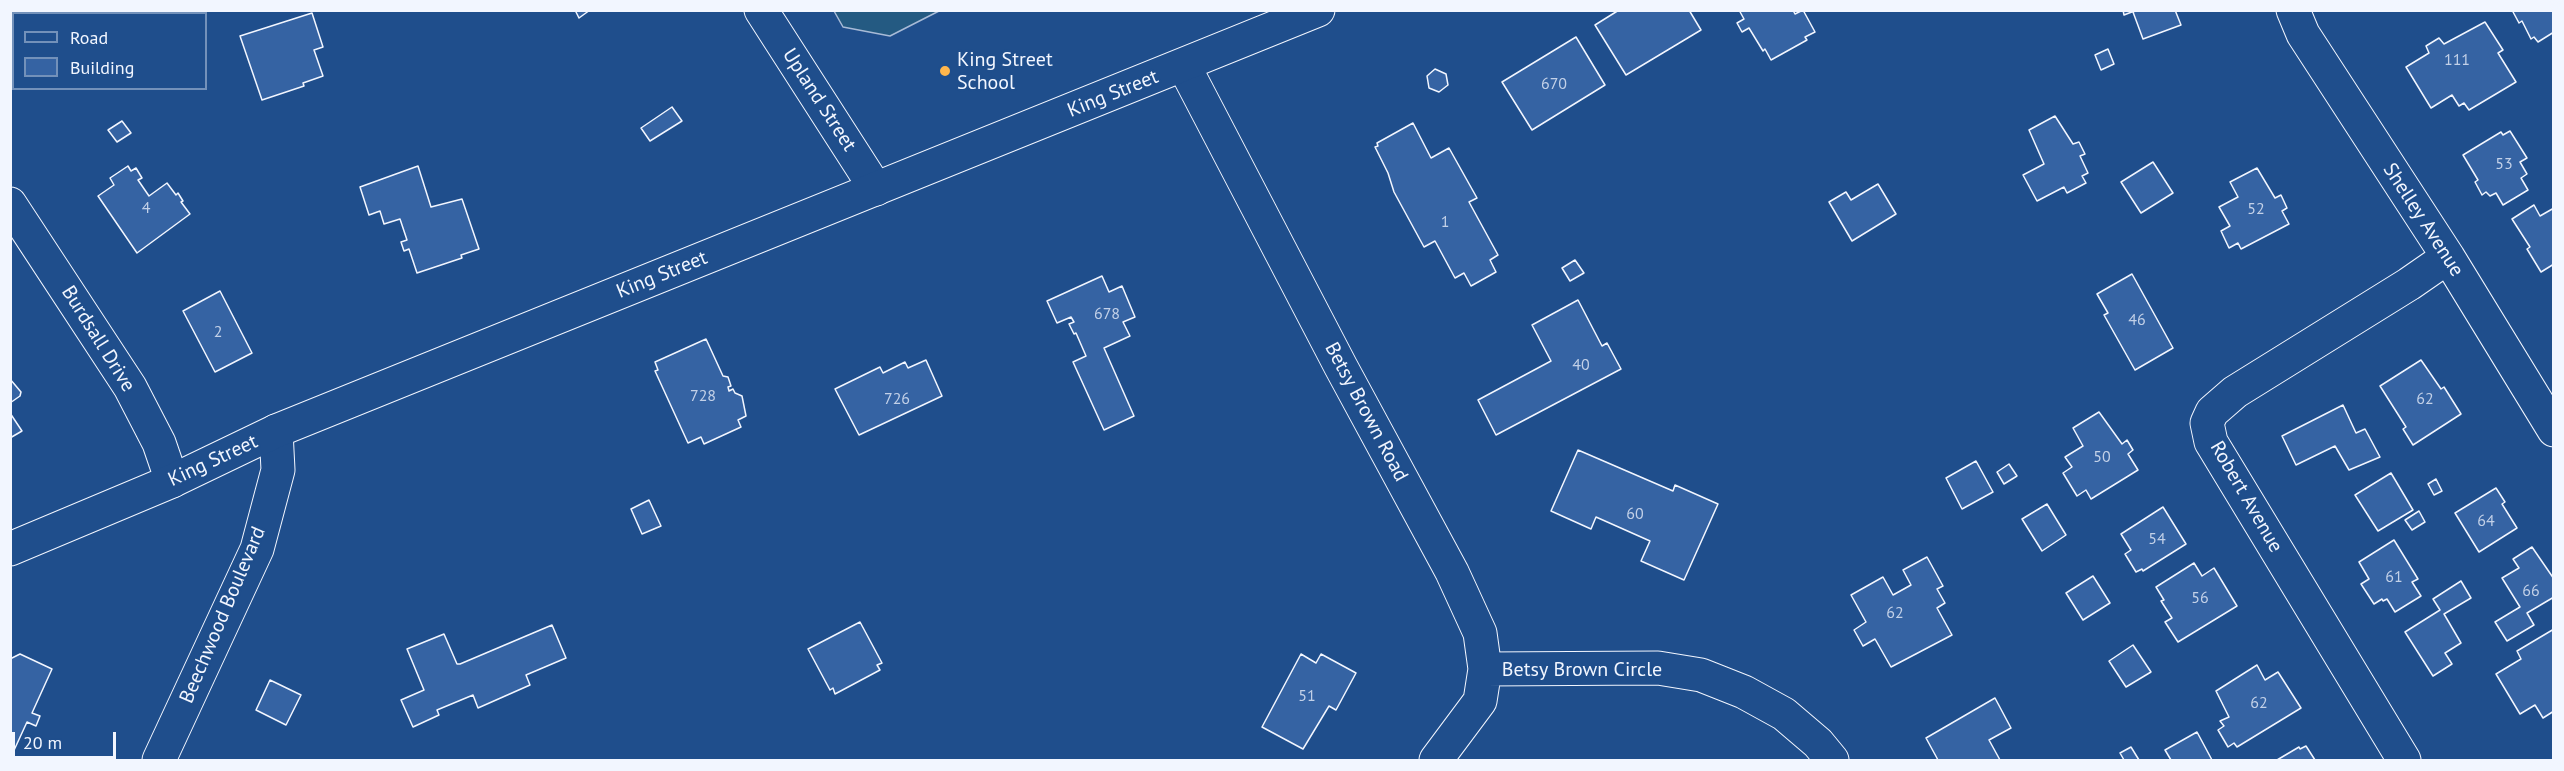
<!DOCTYPE html>
<html>
<head>
<meta charset="utf-8">
<style>
  body { margin:0 }
  #map { position:relative; width:2564px; height:771px; overflow:hidden; background:#1f4e8c; font-family:"PT Sans",sans-serif }
  canvas { display:block }
  .frame { position:absolute; inset:0; border:12px solid #f2f6ff; pointer-events:none }
  .legend { position:absolute; left:12px; top:12px; width:195px; height:78px; box-sizing:border-box; background:#1f4e8c; border:2px solid #7391ba; margin:0; padding:8px 10px; list-style:none; font-size:18px; color:#f2f6ff }
  .legend li { display:flex; align-items:center; gap:12px; height:30px }
  .legend b { width:30px; border:2px solid #7391ba }
  .scale { position:absolute; left:12px; top:732px; width:104px; height:27px; box-sizing:border-box; border:3px solid #f2f6ff; border-top:0; padding-left:8px; font-size:18px; line-height:21px; white-space:nowrap; color:#f2f6ff; -webkit-text-stroke:4px #1f4e8c; paint-order:stroke }
</style>
</head>
<body>
<div id="map">
<canvas width="2564" height="771"></canvas>
<div class="frame"></div>
<ul class="legend">
<li><b style="height:8px;background:#1f4e8c"></b>Road</li>
<li><b style="height:16px;background:#3563a3"></b>Building</li>
</ul>
<div class="scale">20 m</div>
</div>
<script>
const g = document.querySelector('canvas').getContext('2d');
g.lineJoin = 'round';
function paint(path, color) { g.fillStyle = color; g.fill(path, 'evenodd'); }
const poly = rows => new Path2D(rows.map(r => 'M' + r).join(''));
function trace(path, color, width, dash) { g.strokeStyle = color; g.lineWidth = width; g.lineCap = dash ? 'butt' : 'round'; g.setLineDash(dash || []); g.stroke(path); }
function label(font, color, halo, rows, align = 'center') {
  g.font = font + ' "PT Sans",sans-serif'; g.lineWidth = 4.5; g.setLineDash([]); g.textBaseline = 'middle'; g.strokeStyle = halo; g.fillStyle = color; for (const [text, x, y, turn = 0] of rows) {
    g.save(); g.translate(x, y); g.rotate((+turn || 0) * Math.PI / 180); g.textAlign = isNaN(turn) ? turn : align; if (halo) g.strokeText(text, 0, 0); g.fillText(text, 0, 0); g.restore();
  }
}
const green = poly([
  [834,11,939,11,890,36,843,27,834,11]
]);
const building = poly([
  [10,10,32,10,34,14,14,14,14,39,10,42,10,10],
  [88,10,107,10,101,14,90,14,88,10],
  [575,10,590,10,579,18,575,10],
  [1619,10,1689,10,1701,30,1626,75,1595,25,1619,10],
  [1739,10,1793,10,1795,14,1803,10,1815,32,1805,37,1807,40,1771,60,1765,49,1763,51,1749,28,1742,32,1737,23,1744,19,1739,10],
  [2123,10,2137,10,2124,15,2123,10],
  [2137,10,2175,10,2181,25,2143,39,2133,12,2137,10],
  [2512,10,2554,10,2554,32,2538,42,2534,37,2531,39,2522,21,2519,23,2512,10],
  [312,13,323,47,314,50,323,76,303,83,304,86,262,100,240,36,312,13],
  [2485,22,2503,50,2498,53,2516,82,2469,110,2464,103,2459,106,2452,95,2431,108,2406,67,2429,53,2426,46,2439,38,2444,44,2485,22],
  [1576,37,1605,85,1532,130,1502,82,1576,37],
  [2108,49,2114,64,2101,70,2095,55,2108,49],
  [1435,69,1446,74,1448,85,1439,92,1429,88,1427,76,1435,69],
  [672,107,682,121,650,141,641,128,672,107],
  [2055,116,2073,144,2079,142,2085,154,2080,156,2088,173,2082,176,2086,183,2067,193,2064,187,2037,201,2023,175,2044,164,2029,130,2055,116],
  [122,121,131,133,117,142,108,130,122,121],
  [1413,123,1431,158,1449,148,1477,198,1469,202,1498,255,1490,260,1496,272,1471,286,1464,273,1455,278,1435,241,1424,247,1394,192,1388,173,1375,147,1378,146,1377,143,1413,123],
  [2510,131,2527,158,2520,162,2527,174,2521,178,2528,190,2503,205,2496,193,2490,196,2486,192,2482,195,2475,182,2478,180,2463,155,2501,132,2503,135,2510,131],
  [2153,162,2173,193,2141,213,2121,182,2153,162],
  [128,166,131,171,136,168,142,178,138,180,149,196,167,183,176,195,178,193,183,201,181,202,190,214,137,253,98,196,114,185,110,178,128,166],
  [418,166,431,207,462,199,479,249,461,255,462,258,417,273,409,249,404,251,401,242,407,240,400,219,384,224,380,211,369,215,360,187,418,166],
  [2257,168,2275,198,2281,195,2287,208,2282,211,2289,224,2241,249,2238,243,2229,248,2221,231,2230,226,2219,207,2238,197,2230,182,2257,168],
  [1878,184,1896,214,1852,241,1829,202,1846,192,1851,200,1878,184],
  [2534,205,2540,216,2554,208,2554,264,2541,272,2527,249,2530,247,2512,219,2534,205],
  [1575,260,1584,273,1570,281,1562,268,1575,260],
  [2132,274,2173,348,2135,370,2104,315,2108,313,2097,294,2132,274],
  [1102,276,1109,292,1122,286,1135,317,1123,322,1130,336,1104,348,1134,416,1104,430,1073,362,1086,356,1076,333,1074,334,1069,324,1074,322,1071,317,1057,323,1047,301,1102,276],
  [220,291,252,353,215,372,183,311,220,291],
  [1578,300,1602,346,1607,343,1621,369,1496,435,1478,400,1551,361,1532,325,1578,300],
  [706,339,723,376,728,377,731,386,728,387,729,391,733,389,735,393,742,396,746,416,738,420,741,427,704,444,701,437,688,443,655,371,658,370,655,362,706,339],
  [926,360,942,396,859,435,835,389,880,367,883,373,905,362,908,368,926,360],
  [2421,360,2441,389,2444,387,2461,414,2413,445,2403,429,2406,427,2380,386,2421,360],
  [10,379,21,392,20,396,10,403,10,379],
  [2343,405,2356,433,2365,429,2380,457,2349,470,2335,446,2296,465,2282,436,2343,405],
  [2099,412,2122,444,2127,440,2133,450,2128,454,2138,470,2091,499,2086,490,2077,496,2063,473,2072,467,2065,457,2083,446,2073,428,2099,412],
  [10,413,22,431,10,438,10,413],
  [1578,450,1673,491,1675,485,1718,504,1684,580,1641,561,1650,541,1596,517,1591,529,1551,511,1578,450],
  [1976,461,1993,492,1962,509,1946,478,1976,461],
  [2009,464,2017,476,2004,484,1997,472,2009,464],
  [2391,473,2413,510,2378,531,2355,495,2391,473],
  [2436,479,2442,491,2434,495,2428,484,2436,479],
  [2496,488,2505,502,2502,504,2517,528,2479,552,2455,513,2496,488],
  [649,500,661,526,642,534,631,509,649,500],
  [2047,504,2066,535,2042,551,2022,519,2047,504],
  [2163,507,2186,544,2143,571,2142,569,2136,572,2125,554,2131,550,2121,534,2163,507],
  [2419,511,2425,522,2412,530,2405,520,2419,511],
  [2394,540,2418,579,2412,582,2421,596,2395,612,2387,599,2383,601,2382,599,2374,604,2361,584,2369,579,2359,562,2394,540],
  [2532,547,2554,579,2554,597,2527,613,2534,625,2507,641,2495,622,2520,607,2502,578,2519,568,2513,559,2532,547],
  [1927,557,1943,586,1937,589,1945,603,1937,608,1952,635,1891,667,1875,639,1863,646,1854,630,1866,622,1851,595,1883,577,1893,595,1911,585,1903,570,1927,557],
  [2194,563,2202,576,2214,568,2237,606,2178,642,2165,622,2172,618,2161,601,2164,600,2156,587,2194,563],
  [2093,576,2110,603,2083,620,2066,593,2093,576],
  [2461,581,2471,598,2444,614,2461,643,2445,653,2452,664,2433,676,2405,632,2440,610,2433,599,2461,581],
  [860,622,882,663,877,665,880,670,835,694,833,688,830,690,808,649,860,622],
  [552,625,566,658,526,675,530,685,478,708,473,695,437,710,439,715,413,727,401,700,424,690,407,649,444,634,457,664,460,664,552,625],
  [2554,629,2554,711,2543,718,2535,705,2520,714,2496,674,2521,659,2517,651,2554,629],
  [2133,645,2151,672,2126,687,2109,661,2133,645],
  [20,654,52,669,32,713,40,716,36,726,27,722,10,759,10,659,20,654],
  [1301,654,1316,663,1321,654,1356,673,1336,710,1329,706,1303,749,1262,727,1301,654],
  [2257,665,2265,680,2278,672,2301,708,2237,747,2234,743,2228,747,2218,730,2224,726,2220,721,2229,717,2216,691,2257,665],
  [270,680,301,695,286,725,256,710,270,680],
  [1995,698,2011,728,1989,740,2000,760,1938,760,1926,738,1995,698],
  [2197,732,2212,760,2171,760,2165,750,2197,732],
  [2306,746,2315,760,2277,760,2299,747,2300,749,2306,746],
  [2131,747,2139,760,2124,760,2120,753,2131,747]
]);
const minor = poly([
  [761,10,876,189],
  [2293,10,2303,34,2448,257,2554,430],
  [1184,66,1341,367,1452,572,1480,633,1485,669,1480,701,1436,760],
  [10,204,130,387,159,443,172,481],
  [1485,669,1658,668,1701,675,1744,692,1784,714,1818,743,1832,760],
  [159,760,257,549,278,470,276,431],
  [2404,760,2211,442,2207,423,2212,412,2235,392,2409,284,2448,257]
]);
const major = poly([
  [10,549,172,481,276,431,1318,10]
]);
const markers = [
  [945,71,6,"#ffb74d"]
];
const numberNames = [
  ["111",2457,60],
  ["670",1554,84],
  ["53",2504,164],
  ["4",146,208],
  ["52",2256,209],
  ["1",1445,222],
  ["678",1107,314],
  ["46",2137,320],
  ["2",218,332],
  ["40",1581,365],
  ["728",703,396],
  ["726",897,399],
  ["62",2425,399],
  ["50",2102,457],
  ["60",1635,514],
  ["64",2486,521],
  ["54",2157,539],
  ["61",2394,577],
  ["66",2531,591],
  ["56",2200,598],
  ["62",1895,613],
  ["51",1307,696],
  ["62",2259,703]
];
const poiNames = [
  ["King Street",957,60],
  ["School",957,83]
];
const streetNames = [
  ["King Street",1113,94,-22],
  ["Upland Street",819,100,57],
  ["Shelley Avenue",2423,220,57],
  ["King Street",662,275,-22],
  ["Burdsall Drive",98,339,58],
  ["Betsy Brown Road",1366,412,62],
  ["King Street",213,461,-25],
  ["Robert Avenue",2246,497,60],
  ["Beechwood Boulevard",223,615,-67],
  ["Betsy Brown Circle",1582,670]
];
paint(green, '#245a82');
trace(green, '#a8bbd7', 1.5);
paint(building, '#3563a3');
trace(building, '#f2f6ff', 1.5);
trace(minor, '#f2f6ff', 35);
trace(major, '#f2f6ff', 35);
trace(minor, '#1f4e8c', 33);
trace(major, '#1f4e8c', 33);
for (const [x, y, r, color] of markers) { const dot = new Path2D(); dot.arc(x, y, r, 0, 2 * Math.PI); g.fillStyle = color; g.fill(dot); trace(dot, '#1f4e8c', 2); }
label('16px', '#c3d1e8', null, numberNames);
label('20px', '#f2f6ff', '#1f4e8c', poiNames, 'left');
label('20px', '#f2f6ff', '#1f4e8c', streetNames);
</script>
</body>
</html>
